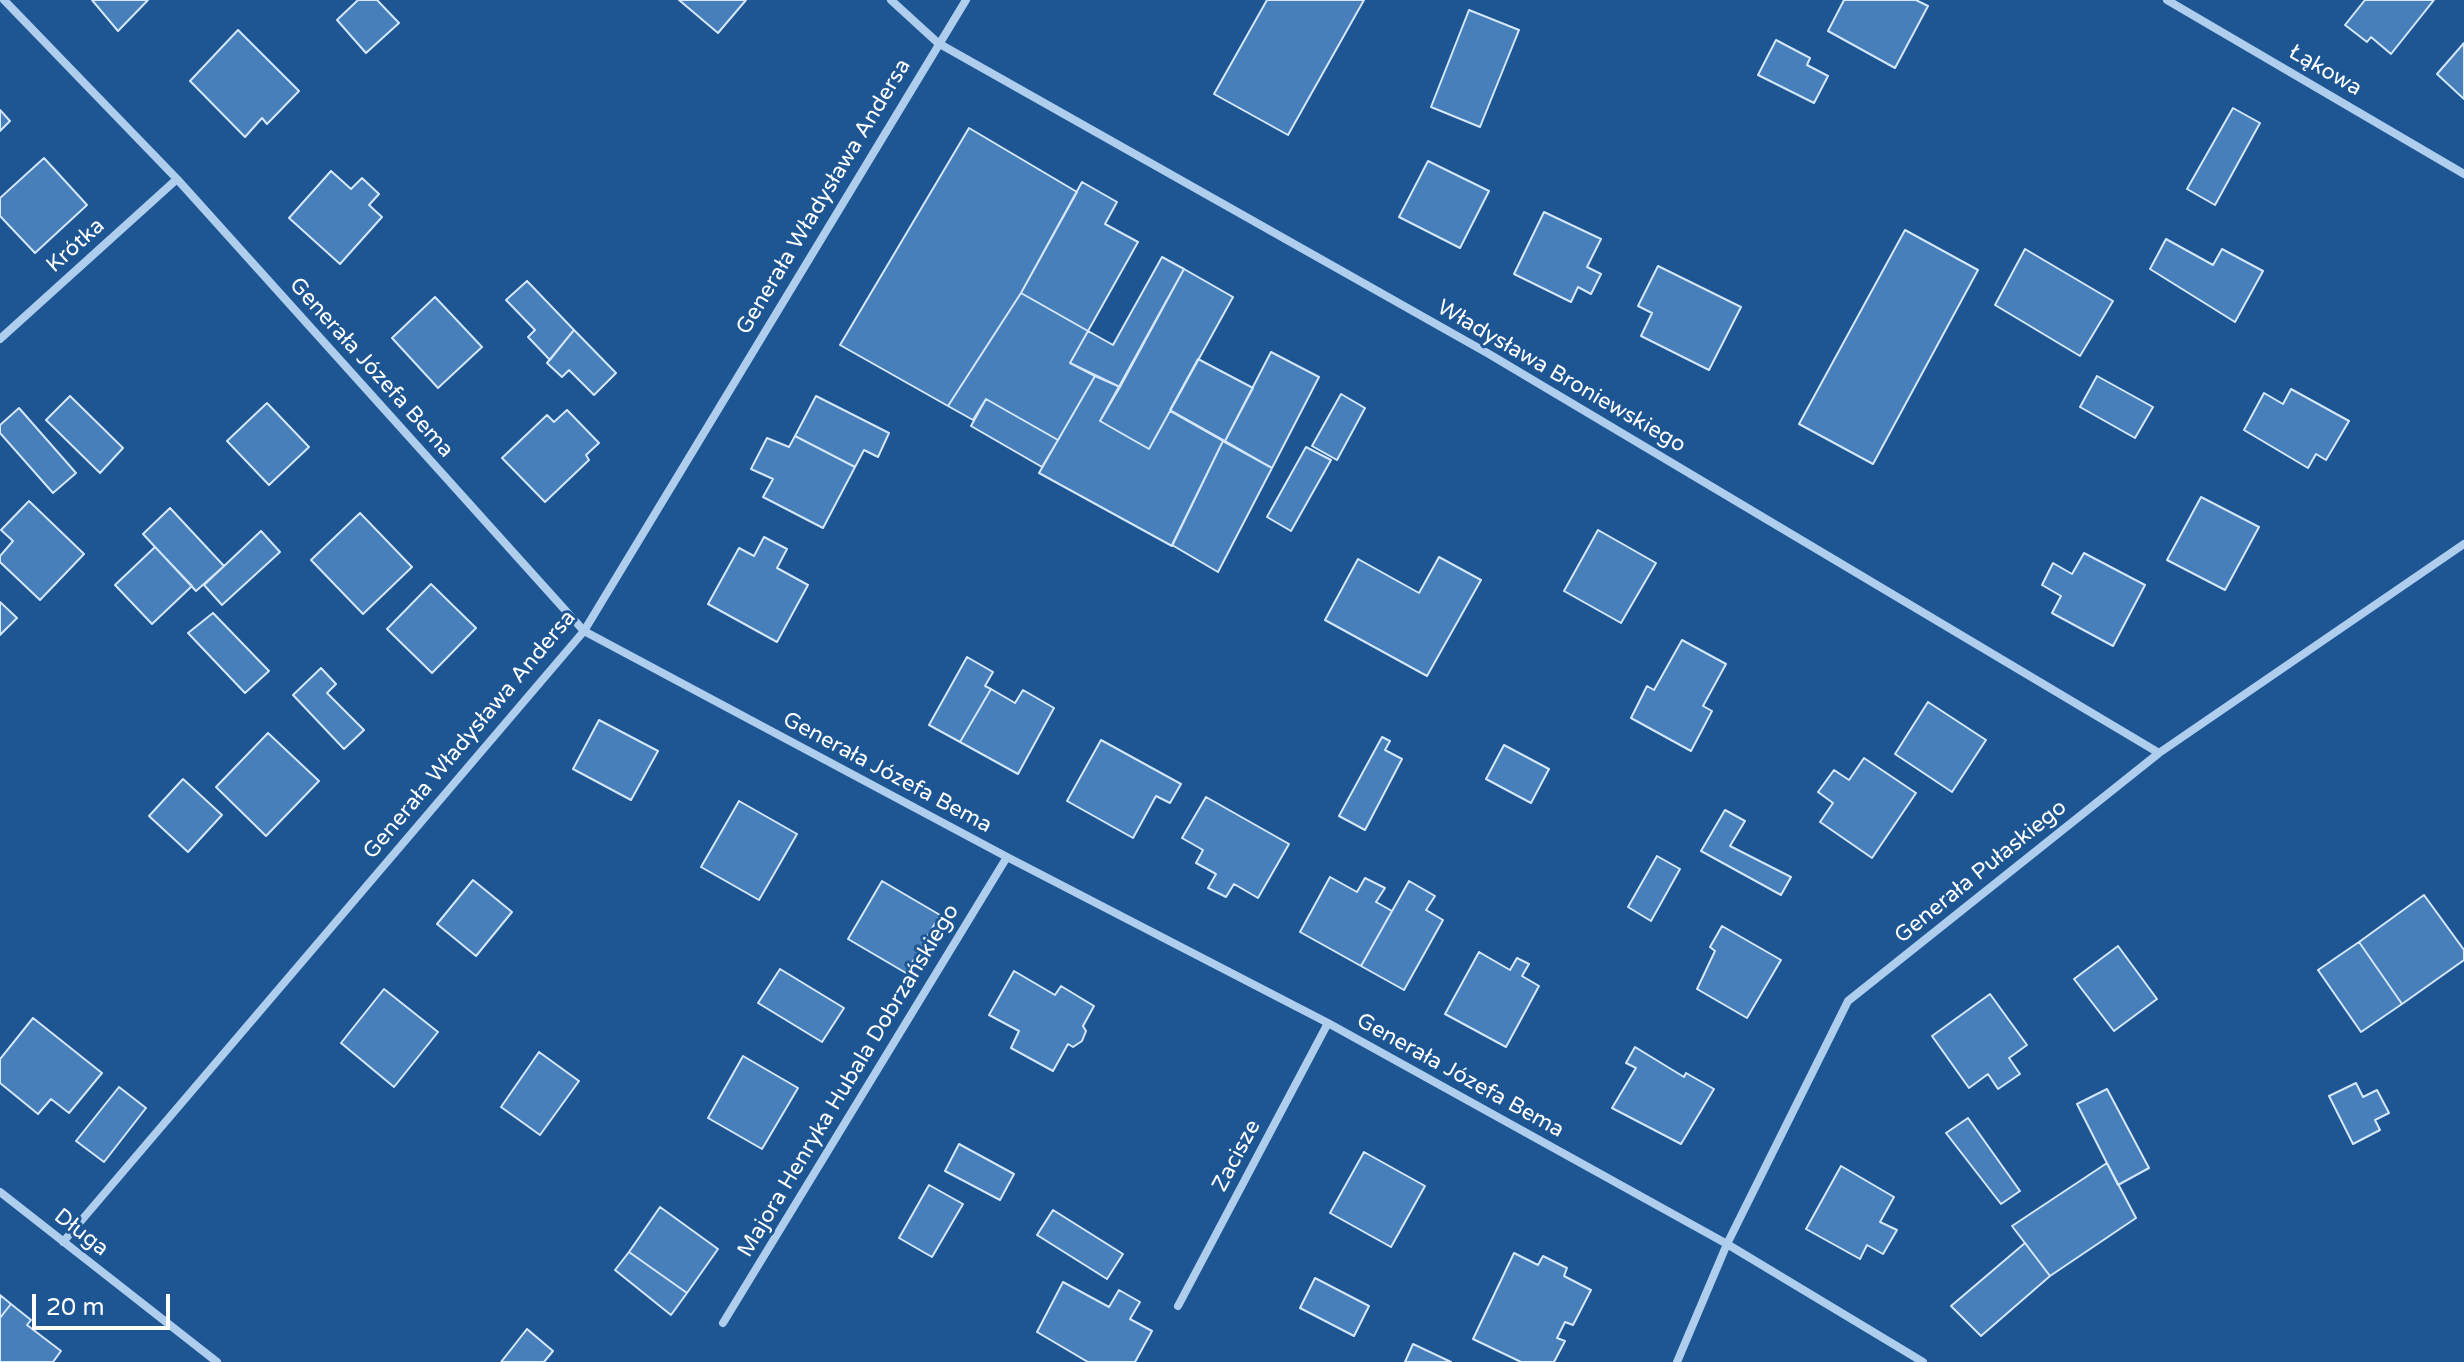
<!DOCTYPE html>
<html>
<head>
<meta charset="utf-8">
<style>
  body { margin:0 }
  #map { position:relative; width:2464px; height:1362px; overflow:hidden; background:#1d5693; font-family:"Varela Round",sans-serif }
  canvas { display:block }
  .scale { position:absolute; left:32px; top:1294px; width:138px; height:36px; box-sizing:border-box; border:4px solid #fff; border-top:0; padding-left:10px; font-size:24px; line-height:28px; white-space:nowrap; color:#fff; -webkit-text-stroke:6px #1d5693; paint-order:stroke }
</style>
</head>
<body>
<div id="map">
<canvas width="2464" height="1362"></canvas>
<div class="scale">20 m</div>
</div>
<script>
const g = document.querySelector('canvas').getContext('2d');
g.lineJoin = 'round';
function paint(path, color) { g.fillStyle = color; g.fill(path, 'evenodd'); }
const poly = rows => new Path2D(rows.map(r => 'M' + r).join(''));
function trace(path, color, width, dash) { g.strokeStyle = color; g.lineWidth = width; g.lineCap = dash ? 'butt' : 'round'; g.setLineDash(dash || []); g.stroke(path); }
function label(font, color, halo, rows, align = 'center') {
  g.font = font + ' "Varela Round",sans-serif'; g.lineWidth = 6; g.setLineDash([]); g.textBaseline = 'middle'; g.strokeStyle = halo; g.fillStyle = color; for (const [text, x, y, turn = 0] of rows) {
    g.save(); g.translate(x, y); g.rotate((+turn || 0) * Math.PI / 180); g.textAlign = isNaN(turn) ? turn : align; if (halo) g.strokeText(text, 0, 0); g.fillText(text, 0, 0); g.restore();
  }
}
const building = poly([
  [92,0,148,0,118,31,92,0],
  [358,0,377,0,399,23,366,53,337,20,358,0],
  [679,0,746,0,718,33,679,0],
  [1267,0,1364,0,1288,135,1214,94,1267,0],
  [1844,0,1916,0,1928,6,1895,68,1828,31,1844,0],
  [2365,0,2434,0,2391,54,2371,37,2367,42,2345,25,2365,0],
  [1469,10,1519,30,1480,127,1431,107,1469,10],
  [238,30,299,91,267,124,262,118,245,137,190,81,238,30],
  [1776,40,1810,58,1807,65,1828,76,1814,103,1758,75,1776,40],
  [2464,43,2464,99,2437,74,2464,43],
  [2233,108,2260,123,2215,205,2187,189,2233,108],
  [0,110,10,121,0,131,0,110],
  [969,128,1077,192,1021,293,948,406,840,345,969,128],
  [44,158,87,205,35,253,0,216,0,198,44,158],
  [1428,161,1489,191,1460,248,1399,217,1428,161],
  [331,171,351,189,362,178,379,194,369,205,382,217,340,264,289,218,331,171],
  [1082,182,1117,202,1105,224,1138,242,1088,331,1021,293,1082,182],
  [1544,212,1601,239,1587,267,1601,274,1591,294,1578,287,1571,302,1514,274,1544,212],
  [1905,230,1978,270,1873,464,1799,424,1905,230],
  [2166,239,2213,265,2222,249,2263,271,2235,322,2150,269,2166,239],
  [2025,249,2113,301,2080,356,1995,305,2025,249],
  [1162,257,1184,269,1120,387,1070,363,1088,331,1113,345,1162,257],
  [1658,266,1741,307,1709,370,1641,336,1652,313,1638,306,1658,266],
  [1184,269,1233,297,1149,449,1100,421,1184,269],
  [527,281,574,330,550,360,528,337,535,330,506,300,527,281],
  [1021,293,1088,331,1070,363,1095,376,1058,440,986,399,973,420,948,406,1021,293],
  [435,297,482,347,438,388,392,338,435,297],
  [574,330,616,373,594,395,569,370,562,377,547,363,574,330],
  [1271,352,1319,377,1272,468,1225,441,1271,352],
  [1198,359,1253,388,1225,441,1170,410,1198,359],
  [1095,376,1120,387,1100,421,1149,449,1170,411,1223,441,1172,546,1039,473,1095,376],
  [2097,376,2153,407,2135,438,2080,407,2097,376],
  [2291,389,2349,421,2326,460,2316,454,2308,468,2244,430,2264,393,2283,404,2291,389],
  [1341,394,1365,408,1337,460,1312,446,1341,394],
  [70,396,123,448,100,473,46,420,70,396],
  [816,396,889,433,878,457,864,450,855,467,795,436,816,396],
  [986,399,1058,440,1042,467,971,426,986,399],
  [267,403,309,447,269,485,227,441,267,403],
  [19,408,76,473,53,493,0,433,0,425,19,408],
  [567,410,599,443,586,455,589,460,545,502,502,458,547,415,554,422,567,410],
  [795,436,855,467,823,528,763,497,773,479,751,469,767,438,789,447,795,436],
  [1223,441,1272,468,1218,572,1172,545,1223,441],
  [1306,447,1331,460,1291,531,1267,517,1306,447],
  [2201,497,2259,527,2225,590,2167,560,2201,497],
  [29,501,84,554,40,600,0,562,0,556,13,541,1,530,29,501],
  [170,508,224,566,196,591,143,534,170,508],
  [360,513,412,567,363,614,311,560,360,513],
  [1598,530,1656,563,1621,623,1564,591,1598,530],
  [261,531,280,552,222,605,204,585,261,531],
  [764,537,787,549,777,568,808,585,777,642,708,604,739,548,754,556,764,537],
  [155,547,192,586,152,624,115,585,155,547],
  [2084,553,2145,585,2113,646,2052,613,2061,596,2042,585,2053,563,2072,574,2084,553],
  [1439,557,1481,580,1427,676,1325,620,1358,559,1419,593,1439,557],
  [431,584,476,628,432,673,387,629,431,584],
  [0,602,17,618,0,635,0,602],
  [213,613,269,671,245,693,188,633,213,613],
  [1682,640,1726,664,1703,706,1712,711,1691,751,1631,718,1647,686,1654,690,1682,640],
  [967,657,993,672,985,686,991,689,960,742,929,725,967,657],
  [321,668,336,684,327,693,364,730,344,749,293,695,321,668],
  [991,689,1015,703,1023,690,1054,708,1018,774,960,742,991,689],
  [1928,702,1986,740,1952,792,1895,754,1928,702],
  [599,720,658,751,631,800,573,769,599,720],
  [268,733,319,781,266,836,216,787,268,733],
  [1382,737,1390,741,1385,750,1402,759,1365,830,1339,816,1382,737],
  [1101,740,1181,784,1170,803,1156,796,1133,838,1067,801,1101,740],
  [1504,745,1549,769,1531,803,1486,779,1504,745],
  [1864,758,1916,793,1872,858,1820,822,1833,803,1818,792,1834,770,1849,780,1864,758],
  [183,779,222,815,188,852,149,816,183,779],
  [1206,797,1289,844,1258,898,1234,884,1226,897,1208,888,1216,874,1196,863,1203,850,1182,838,1206,797],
  [739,801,797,834,759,900,701,867,739,801],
  [1725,810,1745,821,1730,846,1791,877,1781,895,1701,851,1725,810],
  [1657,856,1680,869,1651,921,1628,907,1657,856],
  [1330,877,1357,892,1365,878,1385,888,1376,902,1392,911,1361,966,1300,932,1330,877],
  [473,880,512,912,476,956,437,924,473,880],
  [882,881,940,915,906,973,848,939,882,881],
  [1409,881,1435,896,1426,910,1443,920,1404,990,1361,966,1409,881],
  [2424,895,2464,950,2464,960,2402,1004,2359,942,2424,895],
  [1722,926,1781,960,1747,1018,1697,989,1715,951,1710,947,1722,926],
  [2359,942,2402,1004,2361,1032,2318,970,2359,942],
  [2118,946,2157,999,2114,1031,2074,979,2118,946],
  [1479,952,1510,970,1517,958,1529,964,1522,976,1539,986,1506,1047,1445,1014,1479,952],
  [780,969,844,1008,822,1042,758,1003,780,969],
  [1014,971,1055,995,1061,986,1094,1006,1083,1026,1086,1031,1082,1041,1073,1047,1068,1044,1053,1071,1011,1048,1019,1031,989,1015,1014,971],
  [384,989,438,1032,394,1087,341,1043,384,989],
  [1990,994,2027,1045,2009,1058,2020,1074,1998,1089,1988,1074,1969,1088,1932,1036,1990,994],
  [33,1018,102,1073,69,1113,51,1099,38,1114,0,1083,0,1059,33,1018],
  [1635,1047,1684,1077,1686,1073,1714,1089,1681,1144,1612,1108,1636,1068,1626,1063,1635,1047],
  [539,1052,579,1081,540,1135,501,1107,539,1052],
  [743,1056,798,1088,762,1149,708,1118,743,1056],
  [2356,1083,2363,1097,2377,1090,2389,1113,2375,1120,2380,1130,2353,1144,2329,1096,2356,1083],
  [119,1087,146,1108,104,1162,76,1141,119,1087],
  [2107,1089,2149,1168,2118,1185,2077,1104,2107,1089],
  [1968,1118,2020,1191,2001,1204,1946,1133,1968,1118],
  [959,1144,1014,1174,1000,1200,945,1171,959,1144],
  [1364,1152,1425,1186,1391,1247,1330,1213,1364,1152],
  [2107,1163,2136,1218,2050,1276,2012,1226,2107,1163],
  [1841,1166,1894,1197,1880,1222,1897,1230,1883,1254,1867,1245,1860,1259,1806,1229,1841,1166],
  [929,1185,963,1204,932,1257,899,1238,929,1185],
  [660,1207,718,1249,687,1293,629,1252,660,1207],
  [1053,1210,1123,1254,1107,1279,1037,1235,1053,1210],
  [2025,1243,2050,1276,1981,1336,1951,1306,2025,1243],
  [629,1252,687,1293,671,1315,615,1270,629,1252],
  [1514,1253,1538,1265,1543,1256,1567,1268,1564,1276,1591,1290,1573,1325,1565,1322,1557,1338,1565,1341,1554,1362,1521,1362,1473,1339,1514,1253],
  [1315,1278,1369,1306,1354,1336,1300,1308,1315,1278],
  [1063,1282,1109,1307,1119,1290,1140,1302,1130,1319,1152,1331,1135,1362,1088,1362,1037,1332,1063,1282],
  [0,1295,11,1304,0,1318,0,1295],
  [11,1304,31,1320,27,1325,61,1351,53,1362,0,1362,0,1318,11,1304],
  [527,1329,553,1351,544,1362,501,1362,527,1329],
  [1413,1344,1451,1362,1405,1362,1413,1344]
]);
const street = poly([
  [4,0,177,179,584,631,1007,857,1328,1023,1727,1244,1923,1362],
  [891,0,938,43,1489,354,2159,753],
  [2167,0,2464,174],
  [0,339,177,179],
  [0,1192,217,1362],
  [63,1242,584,631,966,0],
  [1178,1306,1328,1023],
  [723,1323,1007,857],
  [1677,1362,1727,1244,1848,1001,2159,753,2464,544]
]);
const streetNames = [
  ["Łąkowa",2325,71,30],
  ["Generała Władysława Andersa",824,197,-59],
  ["Krótka",76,246,-42],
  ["Generała Józefa Bema",371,368,48],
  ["Władysława Broniewskiego",1561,377,30],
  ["Generała Władysława Andersa",470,735,-50],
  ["Generała Józefa Bema",887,773,28],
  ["Generała Pułaskiego",1981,872,-39],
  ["Generała Józefa Bema",1460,1076,29],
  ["Majora Henryka Hubala Dobrzańskiego",849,1081,-59],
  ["Zacisze",1237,1156,-62],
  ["Długa",81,1233,38]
];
paint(building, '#467fb9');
trace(building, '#d5e7fa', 2);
trace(street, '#afceee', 8);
label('22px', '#fff', '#1d5693', streetNames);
</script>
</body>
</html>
